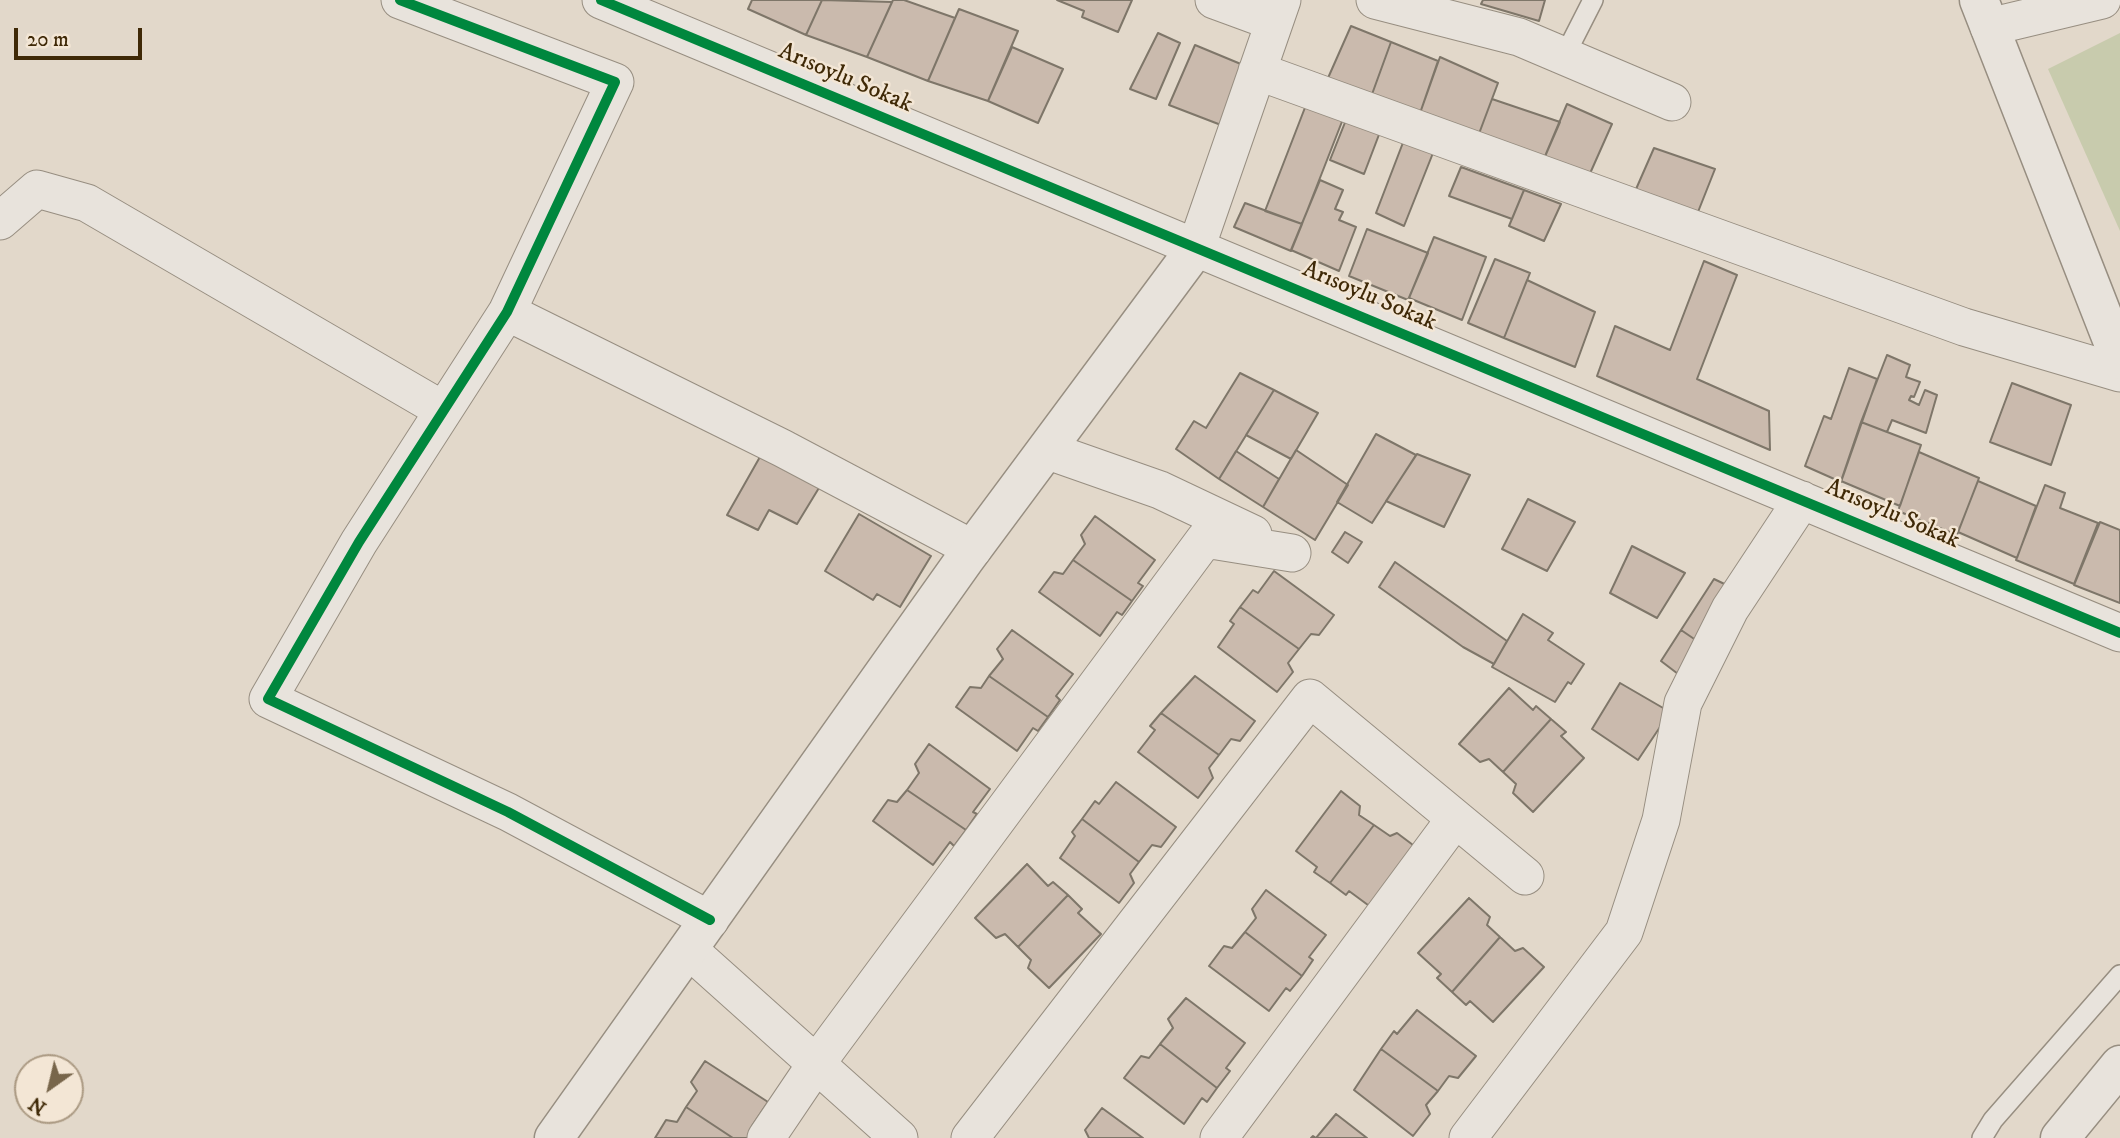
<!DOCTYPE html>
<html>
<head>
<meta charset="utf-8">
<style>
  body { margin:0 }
  #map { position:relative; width:2120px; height:1138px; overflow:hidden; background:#e2d8ca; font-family:"IM FELL DW Pica",serif }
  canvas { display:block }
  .north { position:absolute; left:14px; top:1054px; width:70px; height:70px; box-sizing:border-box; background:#f3e6d5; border:2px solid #ab9a83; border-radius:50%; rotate:214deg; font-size:19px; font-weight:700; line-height:28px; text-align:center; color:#3f2907 }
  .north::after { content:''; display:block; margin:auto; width:24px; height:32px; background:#78664b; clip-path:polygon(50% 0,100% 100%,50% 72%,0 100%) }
  .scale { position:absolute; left:14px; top:28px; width:128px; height:32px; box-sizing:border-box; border:4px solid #3f2907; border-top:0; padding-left:9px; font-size:21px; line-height:24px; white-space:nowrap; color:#3f2907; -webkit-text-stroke:5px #f3e6d5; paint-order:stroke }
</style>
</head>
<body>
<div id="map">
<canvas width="2120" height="1138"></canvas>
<div class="north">N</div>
<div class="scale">20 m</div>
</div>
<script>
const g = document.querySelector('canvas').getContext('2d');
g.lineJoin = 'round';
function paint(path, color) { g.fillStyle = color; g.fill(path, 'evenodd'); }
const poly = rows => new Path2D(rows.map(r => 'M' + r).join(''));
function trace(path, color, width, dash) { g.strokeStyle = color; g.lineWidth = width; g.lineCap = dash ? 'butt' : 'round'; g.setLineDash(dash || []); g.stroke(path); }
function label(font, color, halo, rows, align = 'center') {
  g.font = font + ' "IM FELL DW Pica",serif'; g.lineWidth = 5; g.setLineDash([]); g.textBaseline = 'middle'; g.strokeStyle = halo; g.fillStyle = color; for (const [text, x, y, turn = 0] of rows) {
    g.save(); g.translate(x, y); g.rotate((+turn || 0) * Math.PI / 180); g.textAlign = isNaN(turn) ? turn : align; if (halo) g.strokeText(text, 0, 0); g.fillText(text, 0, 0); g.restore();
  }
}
const green = poly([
  [2120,33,2120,231,2048,69]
]);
const building = poly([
  [752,0,822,0,806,35,748,9,752,0],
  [822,0,892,2,867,57,806,35,822,0],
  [893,0,904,0,955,18,928,81,867,57,893,0],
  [1057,0,1132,0,1118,32,1082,17,1084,11,1057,0],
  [1483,0,1545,0,1539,21,1481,4,1483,0],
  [959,9,1018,31,988,101,928,81,959,9],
  [1351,26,1391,42,1371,97,1328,78,1351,26],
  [1158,33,1180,43,1156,99,1130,89,1158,33],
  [1391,42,1438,61,1419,116,1371,97,1391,42],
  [1195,45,1248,67,1221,125,1169,105,1195,45],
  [1012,47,1063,69,1038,123,988,101,1012,47],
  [1440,57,1498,83,1477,139,1419,116,1440,57],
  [1492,99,1560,122,1543,161,1477,139,1492,99],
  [1567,104,1612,124,1588,178,1543,161,1567,104],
  [1306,105,1343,119,1302,224,1265,211,1306,105],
  [1346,120,1380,132,1364,174,1330,160,1346,120],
  [1404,140,1433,153,1404,226,1376,213,1404,140],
  [1654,148,1715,169,1696,217,1633,196,1654,148],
  [1461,167,1524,190,1512,219,1449,196,1461,167],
  [1320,180,1343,190,1335,209,1343,212,1339,220,1356,227,1339,271,1291,250,1320,180],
  [1524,190,1561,204,1544,241,1509,226,1524,190],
  [1245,203,1302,224,1291,251,1234,227,1245,203],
  [1367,229,1428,253,1408,300,1349,276,1367,229],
  [1434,237,1486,257,1462,320,1409,298,1434,237],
  [1495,259,1530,273,1504,338,1468,323,1495,259],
  [1704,261,1737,275,1697,379,1769,411,1770,450,1597,376,1615,326,1670,350,1704,261],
  [1527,280,1595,312,1575,367,1504,338,1527,280],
  [1887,355,1910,365,1906,377,1920,382,1914,397,1911,396,1909,400,1919,405,1925,390,1937,395,1926,433,1892,420,1887,432,1861,422,1887,355],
  [1849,368,1877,379,1841,482,1805,466,1824,416,1831,419,1849,368],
  [1240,373,1274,390,1219,479,1176,449,1194,421,1206,428,1240,373],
  [2012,383,2071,405,2051,465,1990,442,2012,383],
  [1274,390,1318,413,1291,459,1246,435,1274,390],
  [1861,422,1921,445,1900,506,1841,481,1861,422],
  [1376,434,1416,455,1372,523,1337,502,1376,434],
  [765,448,825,478,797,524,769,510,758,530,727,515,765,448],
  [1296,450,1348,485,1315,540,1263,507,1296,450],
  [1236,451,1279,479,1263,507,1219,479,1236,451],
  [1919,452,1979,478,1957,535,1898,511,1919,452],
  [1417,454,1470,475,1444,527,1386,501,1417,454],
  [1978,481,2036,506,2017,558,1958,532,1978,481],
  [2045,485,2065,493,2060,508,2098,523,2074,584,2016,560,2045,485],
  [1528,499,1575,522,1547,571,1502,549,1528,499],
  [859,514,931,556,900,607,877,594,873,600,825,571,859,514],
  [1095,516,1155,560,1138,583,1143,586,1132,601,1073,560,1085,544,1081,535,1095,516],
  [2100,522,2120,530,2120,603,2074,585,2100,522],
  [1345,532,1362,542,1348,563,1332,552,1345,532],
  [1632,546,1685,573,1657,618,1610,593,1632,546],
  [1073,560,1132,601,1122,615,1117,612,1100,636,1039,592,1054,572,1063,574,1073,560],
  [1395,562,1507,641,1494,664,1463,647,1379,587,1395,562],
  [1274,571,1334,615,1319,635,1311,634,1299,649,1240,607,1253,590,1258,593,1274,571],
  [1714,579,1737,590,1703,645,1681,630,1714,579],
  [1240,607,1299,649,1288,663,1293,672,1277,692,1218,647,1234,624,1230,621,1240,607],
  [1523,614,1553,633,1548,640,1584,664,1571,684,1568,682,1555,702,1492,667,1523,614],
  [1012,630,1073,674,1056,696,1060,700,1048,717,989,676,1003,659,997,649,1012,630],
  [1681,630,1703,645,1682,677,1661,661,1681,630],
  [989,676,1048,717,1038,731,1033,728,1017,751,956,707,970,687,981,688,989,676],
  [1195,676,1255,721,1240,741,1231,739,1219,755,1161,713,1195,676],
  [1620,683,1670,712,1638,760,1592,729,1620,683],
  [1509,688,1533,710,1536,706,1551,719,1503,772,1489,759,1480,762,1459,744,1509,688],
  [1161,713,1219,755,1209,768,1213,778,1198,798,1138,752,1155,730,1150,726,1161,713],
  [1551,719,1566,732,1561,736,1584,758,1533,812,1513,793,1516,784,1503,772,1551,719],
  [929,744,990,789,973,812,977,814,966,830,907,790,919,773,915,764,929,744],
  [1116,782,1176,827,1161,847,1152,845,1139,862,1082,819,1095,801,1099,804,1116,782],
  [907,790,966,830,954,846,950,842,933,865,873,821,888,800,897,802,907,790],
  [1341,791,1360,806,1359,815,1374,825,1330,883,1314,872,1317,867,1296,851,1341,791],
  [1082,819,1139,862,1130,874,1134,883,1119,903,1060,858,1075,836,1072,832,1082,819],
  [1374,825,1390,836,1397,833,1417,848,1372,908,1349,891,1346,895,1330,883,1374,825],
  [1027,864,1048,886,1053,882,1068,895,1018,947,1005,934,996,938,975,918,1027,864],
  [1266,890,1326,935,1309,957,1313,960,1302,976,1245,932,1256,918,1252,909,1266,890],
  [1068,895,1082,909,1078,913,1101,934,1049,988,1028,968,1031,960,1018,947,1068,895],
  [1469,898,1490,917,1487,925,1500,937,1452,992,1437,978,1441,974,1418,953,1469,898],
  [1245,932,1302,976,1290,991,1286,988,1269,1011,1209,966,1224,946,1232,948,1245,932],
  [1500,937,1515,951,1523,948,1544,967,1493,1022,1470,1001,1466,1005,1452,992,1500,937],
  [1186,998,1245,1043,1226,1068,1230,1071,1217,1088,1160,1044,1173,1028,1168,1019,1186,998],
  [1417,1010,1476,1056,1458,1078,1449,1076,1438,1091,1381,1049,1394,1031,1397,1034,1417,1010],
  [1160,1044,1217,1088,1207,1102,1202,1098,1184,1124,1124,1078,1141,1056,1149,1058,1160,1044],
  [1381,1049,1438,1091,1426,1105,1430,1114,1413,1136,1354,1090,1381,1049],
  [705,1061,768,1102,752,1126,757,1129,751,1138,733,1138,686,1107,697,1091,691,1082,705,1061],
  [686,1107,733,1138,655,1138,666,1120,677,1122,686,1107],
  [1102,1108,1143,1138,1089,1138,1085,1130,1102,1108],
  [1336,1114,1367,1138,1311,1138,1313,1136,1316,1138,1336,1114]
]);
const service = poly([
  [1564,57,1593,0],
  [1982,1138,1993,1120,2120,975]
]);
const minor = poly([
  [400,0,615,82,507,312,359,542,268,699,508,812,710,920],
  [601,0,2120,633],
  [1214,0,1274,22],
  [1375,0,1519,37,1672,102],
  [1989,27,2102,0],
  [1257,71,1964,327,2120,373],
  [0,221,37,189,87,203,443,410],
  [1196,248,1282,0],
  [507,312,782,448,973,549],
  [1046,450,1160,490,1253,534],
  [689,950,899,1138],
  [766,1138,816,1064,1205,539,1292,553],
  [970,1138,1310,698,1525,876],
  [1219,1138,1455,819],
  [1468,1138,1624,932,1661,820,1683,703,1730,609,1802,500]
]);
const tertiary = poly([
  [1979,0,2120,360],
  [554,1138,965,559,1196,248],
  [2060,1138,2120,1065]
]);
const cycleway = poly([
  [400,0,615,82,507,312,359,542,268,699,508,812,710,920],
  [601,0,2120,633]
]);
const streetNames = [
  ["Arısoylu Sokak",845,79,23],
  ["Arısoylu Sokak",1369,297,23],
  ["Arısoylu Sokak",1892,515,23]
];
paint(green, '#c8cbad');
paint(building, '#cabaad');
trace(building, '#7e7669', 2);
trace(service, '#978e81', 22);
trace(minor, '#978e81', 39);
trace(tertiary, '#978e81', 41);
trace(service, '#e8e3dc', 19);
trace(minor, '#e8e3dc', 37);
trace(tertiary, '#e8e3dc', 38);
trace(cycleway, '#00873e', 10);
label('24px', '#3f2907', '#f3e6d5', streetNames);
</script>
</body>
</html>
